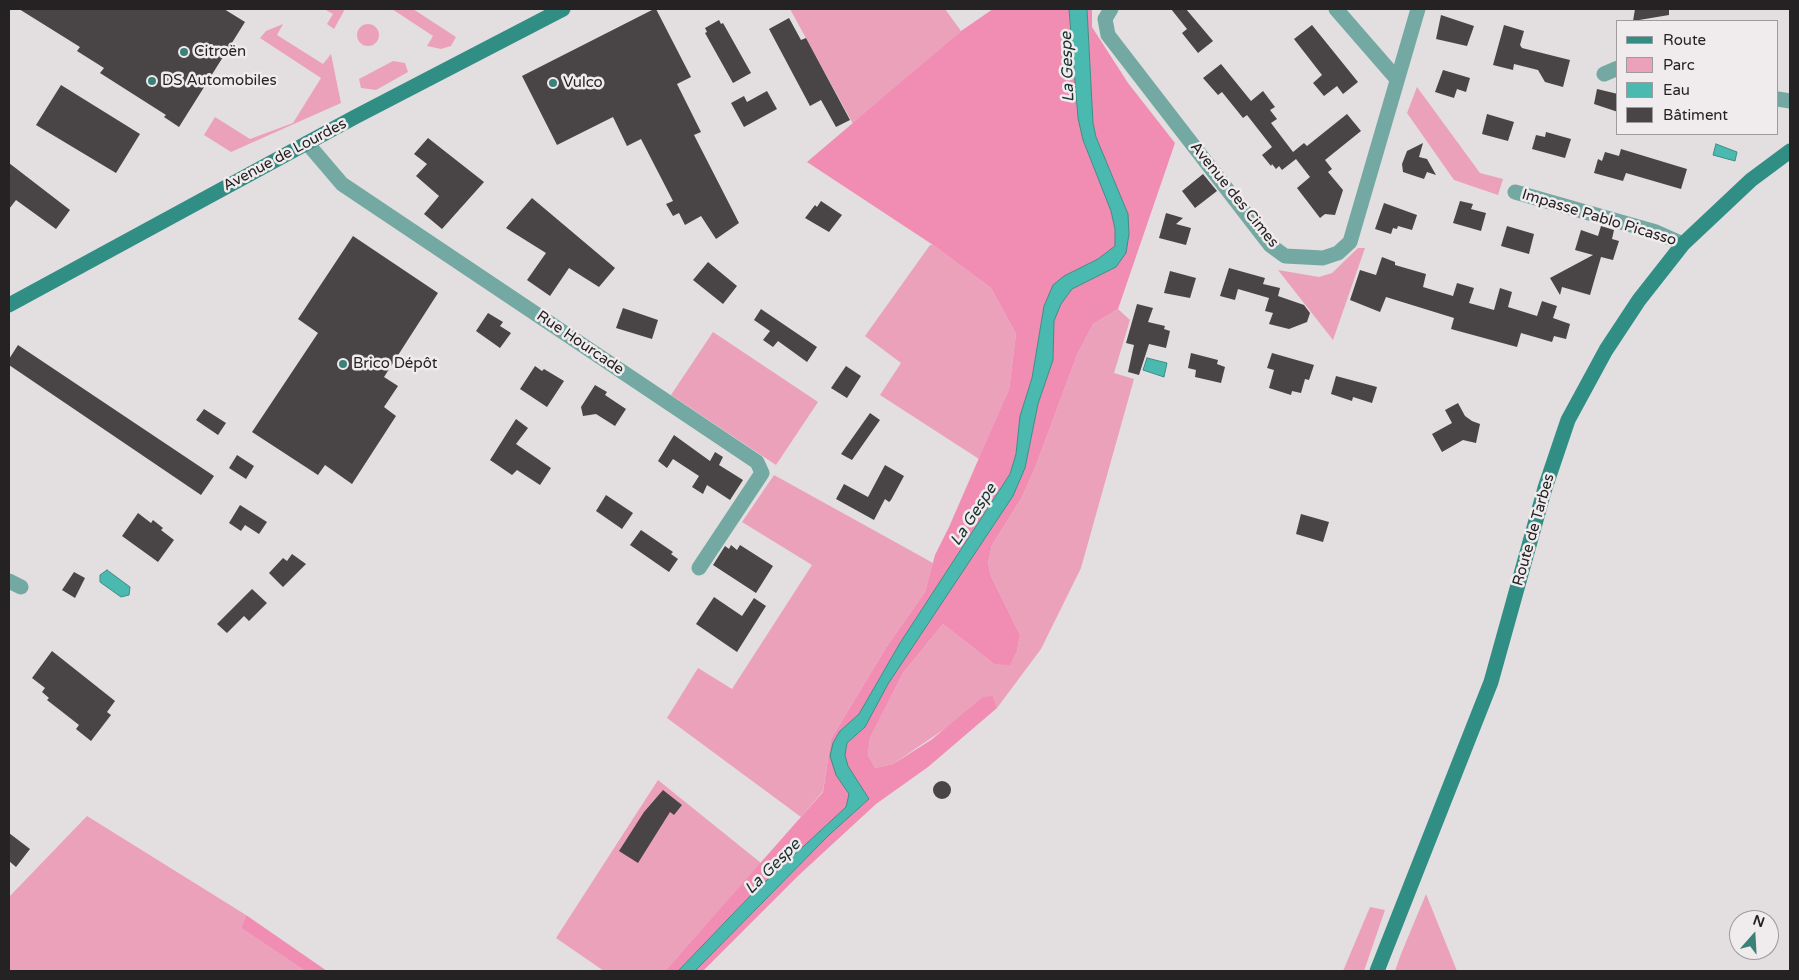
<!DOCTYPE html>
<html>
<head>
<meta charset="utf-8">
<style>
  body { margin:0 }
  #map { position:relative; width:1799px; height:980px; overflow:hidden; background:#e3dedf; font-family:"Varela Round",sans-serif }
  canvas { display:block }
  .frame { position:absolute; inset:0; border:10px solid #242223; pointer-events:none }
  .legend { position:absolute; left:1616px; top:20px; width:162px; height:115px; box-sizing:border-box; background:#f0ebed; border:1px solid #9e9b9c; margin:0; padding:6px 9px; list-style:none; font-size:15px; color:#242223 }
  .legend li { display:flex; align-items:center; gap:10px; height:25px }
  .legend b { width:25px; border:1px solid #9e9b9c }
  .north { position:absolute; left:1729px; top:910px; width:50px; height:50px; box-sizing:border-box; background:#f0ebed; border:1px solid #9e9b9c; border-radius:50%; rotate:19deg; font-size:14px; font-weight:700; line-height:20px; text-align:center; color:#242223 }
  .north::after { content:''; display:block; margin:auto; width:18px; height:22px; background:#3a817a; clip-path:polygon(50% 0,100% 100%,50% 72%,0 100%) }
</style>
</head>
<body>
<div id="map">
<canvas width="1799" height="980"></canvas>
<div class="frame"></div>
<ul class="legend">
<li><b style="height:6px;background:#318e85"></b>Route</li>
<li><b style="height:14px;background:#eca1bb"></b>Parc</li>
<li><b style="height:14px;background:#4ab9af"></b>Eau</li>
<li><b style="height:14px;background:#494546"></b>Bâtiment</li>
</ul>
<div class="north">N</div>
</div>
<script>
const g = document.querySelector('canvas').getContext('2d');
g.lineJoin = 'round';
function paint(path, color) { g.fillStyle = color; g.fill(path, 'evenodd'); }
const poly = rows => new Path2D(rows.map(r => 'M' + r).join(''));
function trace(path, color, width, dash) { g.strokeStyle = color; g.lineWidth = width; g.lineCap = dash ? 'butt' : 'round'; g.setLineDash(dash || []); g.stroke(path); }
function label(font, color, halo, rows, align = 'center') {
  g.font = font + ' "Varela Round",sans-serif'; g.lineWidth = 5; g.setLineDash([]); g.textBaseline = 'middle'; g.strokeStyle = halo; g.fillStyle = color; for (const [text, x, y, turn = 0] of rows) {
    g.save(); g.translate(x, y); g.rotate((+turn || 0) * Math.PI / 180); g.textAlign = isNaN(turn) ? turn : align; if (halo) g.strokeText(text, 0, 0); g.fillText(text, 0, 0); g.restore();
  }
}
const green = poly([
  [324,9,345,9,334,29,327,24,333,14],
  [392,9,413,9,456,37,451,46,441,49,427,46,433,36],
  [790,9,945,9,961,31,853,124],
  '357 35a11 11 0 1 1 22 0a11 11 0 1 1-22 0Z',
  [283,24,277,35,323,64,331,54,341,103,231,152,204,135,215,117,250,139,293,123,321,78,260,38,266,31],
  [393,61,405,63,408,72,376,90,361,88,359,79],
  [1417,87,1480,173,1503,179,1498,195,1454,180,1407,113],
  [930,245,933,245,991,288,1016,334,1009,389,979,459,880,395,901,363,865,336],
  [1358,248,1365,248,1333,340,1278,270,1319,277,1332,273],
  [1118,309,1130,320,1114,373,1134,379,1081,568,1041,649,997,708,993,696,893,764,875,768,868,755,870,738,903,673,943,624,994,664,1010,664,1017,651,1020,635,991,576,988,563,992,545,1021,499,1035,468,1077,355,1093,324],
  [713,332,818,402,776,465,671,395],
  [774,475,933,563,925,592,887,646,831,739,823,791,801,817,667,718,698,668,732,689,812,565,742,522],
  [658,780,761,863,665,971,604,971,556,938],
  [87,816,246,915,241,928,305,971,9,971,9,897],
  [1426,894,1457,971,1395,971,1401,954],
  [1370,907,1385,910,1364,971,1343,971]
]);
const forest = poly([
  [993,9,1069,9,1078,118,1083,140,1111,211,1115,229,1115,246,1098,259,1064,276,1044,306,1032,378,1020,416,1016,454,1010,474,900,643,859,714,840,731,836,775,849,794,846,807,753,893,678,971,665,971,823,792,831,739,887,646,925,592,935,555,949,527,1009,389,1016,334,991,288,933,245,807,162,961,31],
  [1087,9,1092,9,1092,27,1128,83,1175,143,1118,309,1093,324,1077,355,1035,468,1021,499,992,545,988,563,991,576,1020,635,1017,651,1010,665,994,664,943,624,903,673,870,738,868,755,875,768,893,764,931,740,983,697,993,696,997,708,928,767,876,804,799,875,703,971,695,971,829,835,869,799,848,766,845,755,847,743,865,727,888,684,1013,496,1025,468,1038,404,1053,360,1054,321,1061,304,1072,289,1116,267,1128,214,1096,137,1093,123],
  [246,915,327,971,305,971,241,928]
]);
const water = poly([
  [1069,9,1087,9,1093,123,1096,137,1128,214,1129,234,1126,253,1116,267,1072,289,1061,304,1054,321,1053,360,1038,404,1025,468,1013,496,888,684,865,727,847,743,845,755,848,766,869,799,829,835,695,971,678,971,753,893,846,807,849,794,836,775,830,756,833,743,840,731,859,714,900,643,1010,474,1016,454,1020,416,1032,378,1044,306,1053,285,1064,276,1098,259,1115,246,1115,229,1111,211,1083,140,1078,118,1069,9],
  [1716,144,1737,152,1735,161,1713,155,1716,144],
  [1147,358,1167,363,1164,377,1143,370,1147,358],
  [107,570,130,587,129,595,121,597,100,582,100,575,107,570]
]);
const building = poly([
  [19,9,224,9,245,22,179,127,164,117,166,115,100,73,104,68,77,51,80,47],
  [654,9,656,9,691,77,677,84,701,132,694,135,739,223,716,239,701,216,685,225,679,213,673,216,666,204,673,201,641,139,627,146,613,117,557,145,522,76],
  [1171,9,1186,9,1213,41,1198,53,1182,33,1187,29],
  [1635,9,1669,9,1669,15,1633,21],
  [1441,15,1474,26,1467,46,1436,39],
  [789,18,801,40,806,38,850,120,836,127,821,100,810,106,769,29],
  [719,20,721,24,723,23,751,73,733,83,705,33,707,32,705,28],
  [1312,25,1358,82,1343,94,1337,86,1324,96,1313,83,1322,75,1294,39],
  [1504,25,1524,31,1520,45,1522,48,1570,60,1563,87,1545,82,1538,70,1514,64,1513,70,1493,65],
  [1221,64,1251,101,1263,91,1275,107,1270,110,1277,119,1271,123,1293,152,1304,143,1307,146,1347,114,1361,131,1325,160,1332,169,1328,172,1343,190,1335,215,1325,214,1320,218,1297,188,1310,177,1296,159,1282,170,1279,166,1276,169,1272,164,1271,166,1262,155,1272,147,1247,115,1243,118,1222,92,1218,95,1203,78],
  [1443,70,1470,78,1466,92,1457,89,1454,98,1435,92],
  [61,85,140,134,116,173,36,125],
  [1597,89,1618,94,1618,112,1594,104],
  [767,91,777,109,744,127,731,103,744,96,747,102],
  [1487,114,1514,122,1508,141,1482,134],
  [1546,132,1571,139,1565,158,1532,149,1536,135,1545,137],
  [428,138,484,182,442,229,424,214,439,196,416,176,427,164,414,154],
  [1423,143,1419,157,1427,159,1436,175,1427,172,1424,179,1403,172,1402,164,1407,151],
  [1621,149,1687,169,1681,189,1626,173,1623,181,1594,173,1598,159,1602,161,1605,152,1619,156],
  [9,163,70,210,56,229,16,200,9,209],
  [1203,174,1217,191,1195,208,1182,191],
  [532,198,615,268,599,287,569,268,550,296,527,280,546,253,506,228],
  [821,201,842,215,829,232,805,218,815,205,817,207],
  [1460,201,1473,204,1471,209,1486,213,1481,231,1453,223],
  [1384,203,1417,215,1412,230,1398,226,1397,229,1393,228,1391,234,1375,229],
  [1166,213,1183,218,1176,224,1191,228,1186,245,1159,238],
  [1507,226,1534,234,1529,254,1501,246],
  [1601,226,1614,230,1612,239,1619,241,1613,260,1601,257,1590,295,1562,287,1560,295,1550,278,1593,255,1575,250,1581,230,1598,236],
  [353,236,438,293,384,377,398,386,384,407,396,416,352,484,325,465,318,475,252,432,318,333,298,319],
  [1382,257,1395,262,1395,265,1426,274,1423,287,1453,296,1457,283,1474,288,1469,303,1494,310,1500,288,1512,292,1508,307,1537,316,1542,301,1557,306,1553,318,1570,324,1566,339,1554,336,1552,342,1521,333,1517,347,1451,329,1454,318,1386,297,1380,312,1350,300,1360,270,1376,275],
  [708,262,737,286,723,304,693,280],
  [1229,268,1265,278,1263,284,1280,288,1278,296,1304,305,1310,313,1307,322,1289,329,1269,324,1273,313,1265,311,1269,298,1238,289,1235,300,1220,296],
  [1170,271,1196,278,1190,298,1164,293],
  [1137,304,1153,308,1148,322,1165,326,1164,329,1170,331,1166,348,1149,344,1139,375,1128,372,1134,345,1126,343],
  [623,308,658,320,652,339,616,328],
  [761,309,817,347,807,362,778,341,773,347,763,340,770,331,754,320],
  [488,313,503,322,500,326,511,333,500,348,476,331],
  [18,345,214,476,201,495,9,365,9,359],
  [1191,353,1218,360,1217,364,1225,367,1221,383,1195,377,1196,370,1188,368],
  [1272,353,1314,365,1309,380,1305,379,1301,393,1292,391,1291,395,1269,388,1274,370,1267,368],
  [535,366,542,371,544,369,564,381,547,407,520,389],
  [846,366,861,376,847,398,831,388],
  [1336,376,1377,387,1372,403,1353,397,1352,401,1331,394],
  [595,385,607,392,605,395,626,409,615,426,596,414,583,416,581,407],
  [1458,403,1465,416,1472,421,1480,424,1476,443,1463,440,1442,452,1432,434,1452,423,1445,410],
  [204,409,226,423,218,435,196,420],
  [870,413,880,420,852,460,841,454],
  [516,419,528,428,516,444,551,468,540,485,517,470,512,475,490,460],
  [674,435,710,461,715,452,723,457,719,465,743,480,730,500,707,485,703,494,692,487,699,476,673,459,667,468,658,461],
  [237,455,254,466,246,479,229,468],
  [885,465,904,476,891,500,889,502,885,499,874,520,836,499,844,484,868,497],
  [606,495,633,513,622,529,596,511],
  [240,505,267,522,259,534,245,525,241,531,229,523],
  [138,513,151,523,153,520,163,528,161,530,174,540,158,562,122,536],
  [1301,514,1329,522,1323,542,1296,534],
  [641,530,673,552,671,554,678,559,669,572,630,545],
  [731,545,737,550,740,545,773,566,756,593,713,565,725,546,729,549],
  [292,554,306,564,283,587,269,573,283,558,287,561],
  [74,572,85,578,75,598,62,590],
  [252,589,267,603,249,621,244,616,227,633,217,624],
  [714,597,742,616,754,598,766,606,737,652,696,624],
  [52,651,115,701,107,712,111,715,91,741,76,729,79,725,47,700,49,698,42,692,45,688,32,678],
  '933 790a9 9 0 1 1 18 0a9 9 0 1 1-18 0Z',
  [663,790,682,805,674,815,670,812,638,863,619,851,644,812],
  [9,833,30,849,16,867,9,861]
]);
const street = poly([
  [1111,9,1105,19,1108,35,1270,245,1285,256,1323,258,1338,253,1350,242,1418,9],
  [1336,9,1396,78],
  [1604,74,1618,68],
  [1778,99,1790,101],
  [307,143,342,184,757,462,762,473,699,568],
  [1515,192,1656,232,1683,244],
  [9,581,21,587]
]);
const secondary = poly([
  [9,305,355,117,563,9],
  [1377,971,1491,682,1545,488,1568,420,1606,350,1639,300,1683,244,1751,180,1790,151]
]);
const markers = [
  [184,52,5,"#3a817a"],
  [152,81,5,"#3a817a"],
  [553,83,5,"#3a817a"],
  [343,364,5,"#3a817a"]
];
const poiNames = [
  ["Citroën",194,52],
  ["DS Automobiles",162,81],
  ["Vulco",563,83],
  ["Brico Dépôt",353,364]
];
const streetNames = [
  ["Avenue de Lourdes",285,155,-28],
  ["Avenue des Cimes",1234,195,51],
  ["Impasse Pablo Picasso",1599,218,17],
  ["Rue Hourcade",580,343,34],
  ["Route de Tarbes",1534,530,-74]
];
const waterNames = [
  ["La Gespe",1068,67,-92],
  ["La Gespe",974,515,-57],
  ["La Gespe",773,867,-45]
];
paint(green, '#eca1bb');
paint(forest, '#f18db2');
paint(water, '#4ab9af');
trace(water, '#3f8c85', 1);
paint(building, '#494546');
trace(street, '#74a9a3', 15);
trace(secondary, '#318e85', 15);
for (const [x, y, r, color] of markers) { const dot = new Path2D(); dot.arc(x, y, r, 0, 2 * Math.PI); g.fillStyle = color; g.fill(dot); trace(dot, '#f0ebed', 2); }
label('15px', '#242223', '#f0ebed', poiNames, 'left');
label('15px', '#242223', '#f0ebed', streetNames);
label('italic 16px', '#18312e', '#f0ebed', waterNames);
</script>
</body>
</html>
